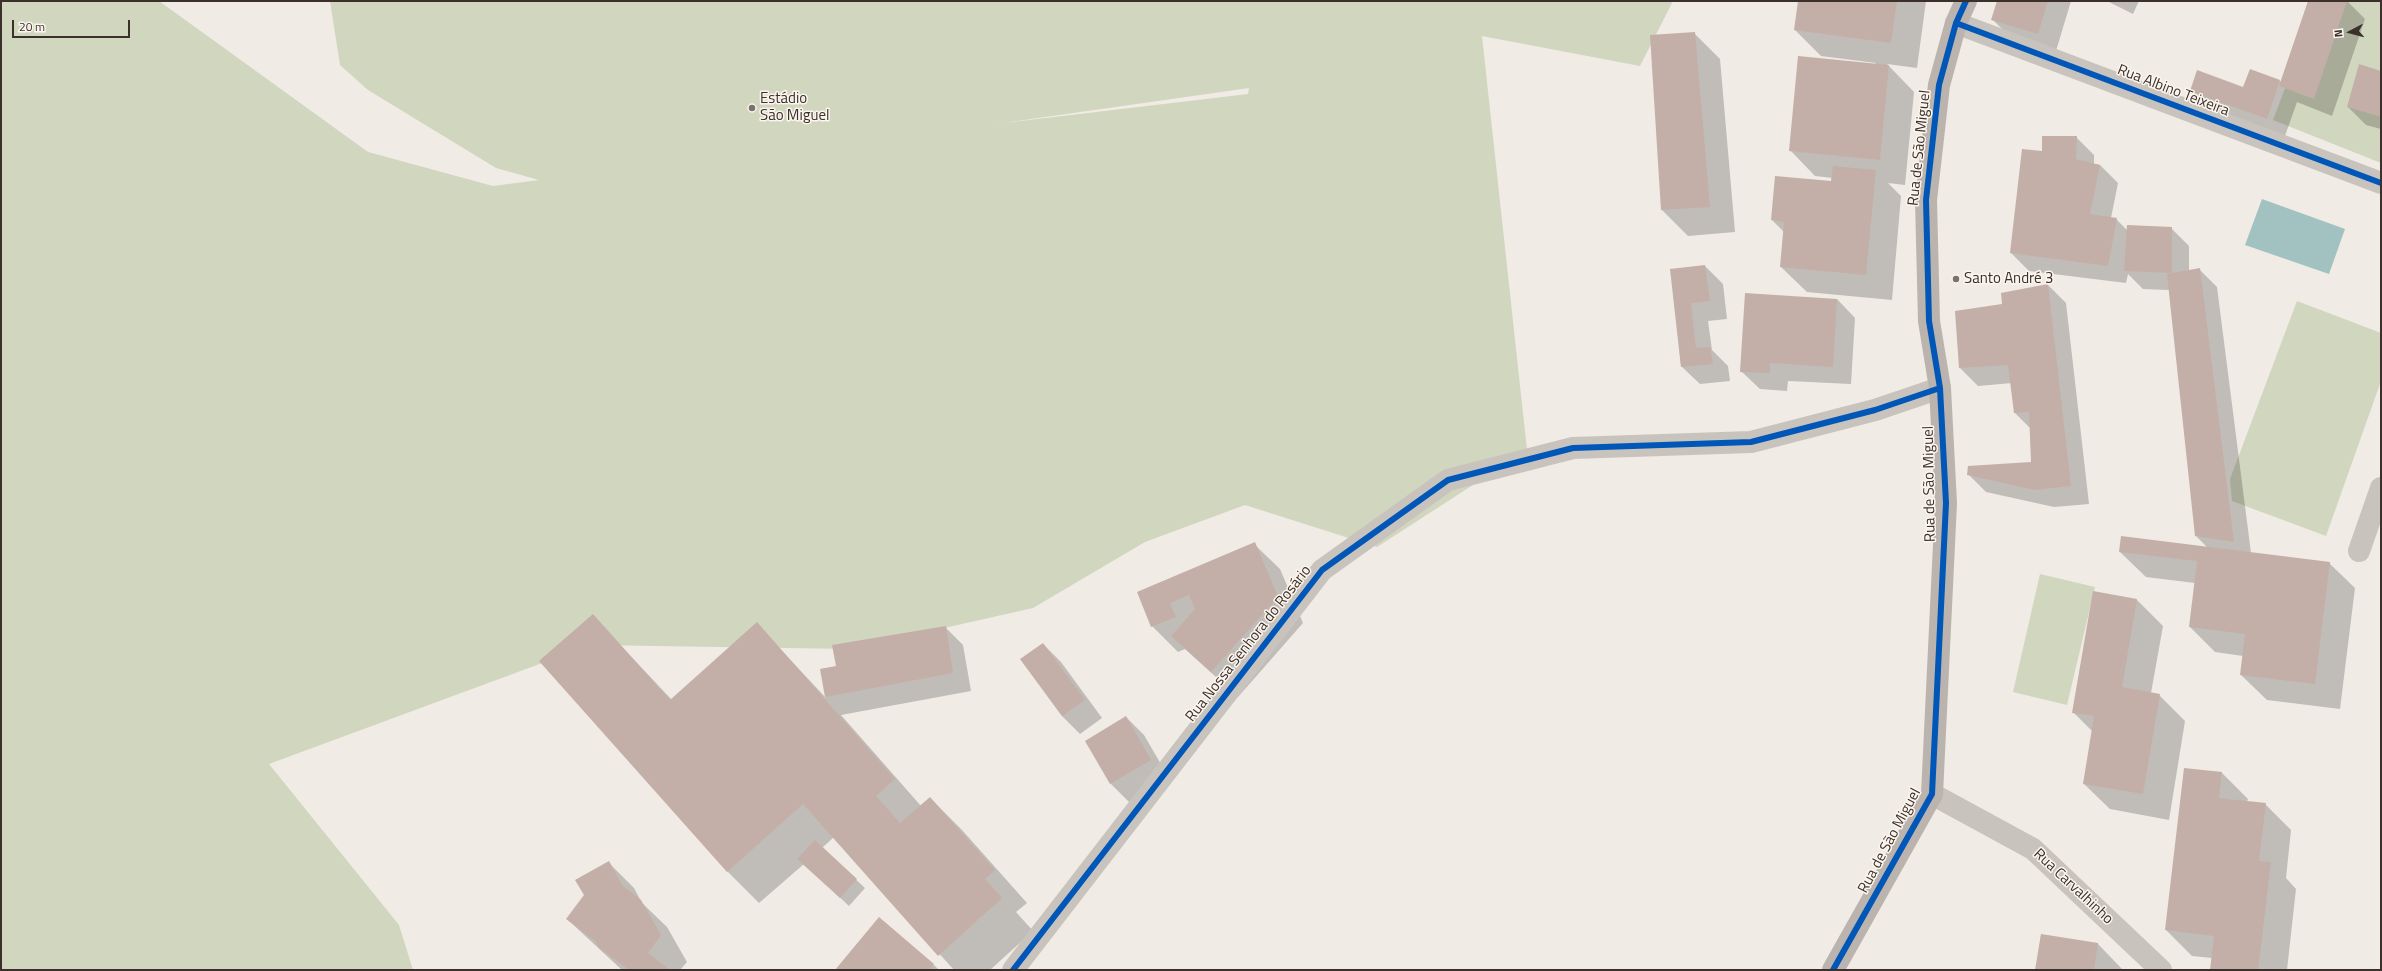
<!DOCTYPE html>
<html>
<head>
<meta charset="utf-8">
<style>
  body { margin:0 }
  #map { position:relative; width:2382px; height:971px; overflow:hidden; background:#f0ebe5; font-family:"Titillium Web",sans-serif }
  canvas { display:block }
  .frame { position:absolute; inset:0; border:2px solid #3b302b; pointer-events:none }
  .north { position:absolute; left:2330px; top:12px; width:40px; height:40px; -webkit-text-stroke:3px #fbf5ee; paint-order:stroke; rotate:264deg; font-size:11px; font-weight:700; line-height:16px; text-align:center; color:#3b302b }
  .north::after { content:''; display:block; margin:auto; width:14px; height:18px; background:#3b302b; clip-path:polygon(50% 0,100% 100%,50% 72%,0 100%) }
  .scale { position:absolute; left:12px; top:20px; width:118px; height:18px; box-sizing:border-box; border:2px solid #3b302b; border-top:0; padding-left:5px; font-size:12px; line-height:14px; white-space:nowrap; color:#3b302b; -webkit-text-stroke:3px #fbf5ee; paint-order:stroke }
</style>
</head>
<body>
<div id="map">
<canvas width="2382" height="971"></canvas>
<div class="frame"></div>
<div class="north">N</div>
<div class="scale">20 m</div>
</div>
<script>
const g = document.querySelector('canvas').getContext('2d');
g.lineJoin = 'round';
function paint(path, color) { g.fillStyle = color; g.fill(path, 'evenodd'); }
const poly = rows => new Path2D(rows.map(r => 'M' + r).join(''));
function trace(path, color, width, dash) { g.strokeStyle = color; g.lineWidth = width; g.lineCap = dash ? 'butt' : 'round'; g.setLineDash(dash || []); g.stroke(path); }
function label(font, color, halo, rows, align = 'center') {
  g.font = font + ' "Titillium Web",sans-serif'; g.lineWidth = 3; g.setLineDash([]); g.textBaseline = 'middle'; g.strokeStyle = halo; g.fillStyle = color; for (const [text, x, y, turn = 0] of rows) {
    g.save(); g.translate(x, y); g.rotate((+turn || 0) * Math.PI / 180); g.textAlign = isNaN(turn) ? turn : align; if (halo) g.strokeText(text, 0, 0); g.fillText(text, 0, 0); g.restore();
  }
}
const green = poly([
  [1,1,159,1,368,152,493,186,539,180,496,168,368,90,340,65,330,1,1673,1,1640,66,1482,36,1527,450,1377,547,1245,505,1145,542,1033,608,851,649,591,645,269,764,399,925,413,970,1,970],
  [1249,88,1248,94,995,124,996,124],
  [2318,1,2381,1,2381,163,2273,120],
  [2297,301,2381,333,2381,381,2326,536,2232,501,2230,479],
  [2040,574,2095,587,2067,705,2013,692]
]);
const water = poly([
  [2262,199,2345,229,2329,274,2245,245]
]);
const shadow = poly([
  [1799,1,1926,1,1917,68,1887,64,1914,92,1905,185,1888,183,1901,196,1892,300,1807,292,1781,267,1784,232,1772,220,1832,182,1833,178,1815,176,1790,150,1876,63,1821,56,1795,30],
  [1998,1,2071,1,2056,51,2011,38,1993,20],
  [2107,1,2139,1,2133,14],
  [2309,1,2347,1,2365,19,2332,116,2297,102,2285,136,2209,108,2191,90,2244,88,2251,70,2282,82],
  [1694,33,1720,59,1735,232,1688,236,1662,210],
  [2381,72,2381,129,2366,125,2348,107],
  [2076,137,2094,155,2094,164,2100,165,2118,183,2111,218,2116,219,2128,231,2171,228,2189,246,2189,271,2199,269,2217,287,2251,553,2329,563,2355,588,2340,709,2267,700,2241,675,2243,656,2215,652,2190,627,2195,583,2146,577,2120,552,2208,548,2196,536,2169,290,2143,289,2128,274,2126,283,2029,271,2011,253,2043,152],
  [1705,266,1723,284,1727,319,1708,321,1712,350,1728,366,1730,381,1700,384,1681,366,1671,270],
  [2048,285,2066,303,2089,504,2054,507,1986,492,1968,474,2032,463,2030,428,2015,413,2012,383,1978,386,1960,368,2003,304],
  [1837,299,1855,318,1851,384,1788,381,1787,391,1760,389,1741,371],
  [1254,544,1280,569,1303,623,1238,697,1185,649,1178,652,1152,626,1138,592],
  [2094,592,2137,600,2163,626,2151,693,2159,695,2185,721,2169,820,2110,809,2084,784,2093,732,2073,712],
  [592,615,672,700,757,624,826,698,821,669,837,667,945,627,963,645,971,691,841,715,921,806,930,798,962,830,1027,903,1016,912,1033,931,990,970,954,970,834,837,822,848,865,888,849,906,804,864,759,903,727,871],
  [1043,644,1061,662,1102,718,1080,734,1062,716,1021,660],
  [1126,717,1144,735,1169,778,1129,802,1111,784,1086,741],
  [2185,769,2222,773,2248,799,2247,802,2265,804,2291,830,2286,878,2296,889,2287,970,2211,970,2212,958,2192,956,2166,930],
  [609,863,634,888,642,903,667,927,687,962,680,970,622,970,567,919],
  [879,919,934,965,939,970,836,970],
  [2041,935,2098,944,2123,970,2036,970]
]);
const building = poly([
  [1798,1,1897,1,1891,43,1794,30],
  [1997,1,2048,1,2038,34,1991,20],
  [2308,1,2347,1,2314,99,2279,86],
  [1695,32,1710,207,1661,210,1650,35],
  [1798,56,1889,65,1880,160,1789,151],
  [2359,64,2381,71,2381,117,2347,107],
  [2250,69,2280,80,2267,119,2190,91,2197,70,2243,87],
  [2042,136,2077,136,2076,159,2100,165,2090,214,2117,218,2108,266,2010,253,2022,149,2042,151],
  [1833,166,1876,170,1866,275,1780,267,1784,222,1771,220,1775,176,1831,181],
  [2127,225,2172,227,2172,273,2124,271],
  [1705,265,1710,301,1691,303,1696,348,1710,347,1713,364,1681,367,1670,269],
  [2200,268,2234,542,2195,536,2167,274],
  [2048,284,2071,486,2035,490,1967,475,1968,466,2031,462,2029,412,2014,413,2008,365,1959,368,1955,311,2002,304,2001,293],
  [1745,293,1837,299,1833,367,1770,363,1770,373,1740,372],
  [2121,536,2330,562,2315,684,2240,675,2245,634,2189,627,2197,561,2119,552],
  [1255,542,1278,597,1211,672,1171,636,1195,609,1189,595,1170,603,1176,617,1151,627,1137,592],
  [2093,591,2137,599,2122,687,2160,694,2143,794,2083,784,2094,716,2072,713],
  [593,614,670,700,757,622,895,779,876,796,900,823,930,797,995,870,985,879,1002,898,938,956,803,804,727,872,539,661],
  [946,626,953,673,825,697,820,669,836,666,832,645],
  [1043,643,1085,700,1062,716,1020,659],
  [1126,716,1151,760,1110,784,1085,741],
  [2184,768,2222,772,2219,798,2266,803,2259,861,2271,862,2258,970,2210,970,2214,936,2165,930],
  [815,840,857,879,840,898,797,859],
  [609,861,622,885,641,900,661,935,648,953,670,970,629,970,598,947,595,941,566,919,584,895,575,880],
  [879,917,934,964,929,970,835,970],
  [2041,934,2098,943,2094,970,2035,970]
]);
const street = poly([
  [1956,23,2381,183],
  [2359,551,2381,488],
  [1932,794,2033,849,2161,970],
  [1013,970,1322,570,1448,480,1573,448,1751,442,1875,410,1940,388]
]);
const secondary = poly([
  [1833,970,1932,794,1946,503,1940,388,1929,321,1926,200,1939,85,1956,23,1966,1]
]);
const cycleway = poly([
  [1956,23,2381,183],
  [1013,970,1322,570,1448,480,1573,448,1751,442,1875,410,1940,388],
  [1833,970,1932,794,1946,503,1940,388,1929,321,1926,200,1939,85,1956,23,1966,1]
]);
const markers = [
  [752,108,4,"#7a716c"],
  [1956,279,4,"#7a716c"]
];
const streetNames = [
  ["Rua Albino Teixeira",2173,91,21],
  ["Rua de São Miguel",1920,148,-84],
  ["Rua de São Miguel",1930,484,-91],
  ["Rua Nossa Senhora do Rosário",1249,644,-52],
  ["Rua de São Miguel",1890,841,-62],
  ["Rua Carvalhinho",2073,887,43]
];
const poiNames = [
  ["Estádio",760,99],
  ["São Miguel",760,116],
  ["Santo André 3",1964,279]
];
paint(green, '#d1d6bf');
paint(water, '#a1c2c1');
paint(shadow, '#0003');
paint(building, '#c3afa7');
trace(street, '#c9c3be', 22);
trace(secondary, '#bab3ae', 22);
trace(cycleway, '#0057b8', 6);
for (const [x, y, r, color] of markers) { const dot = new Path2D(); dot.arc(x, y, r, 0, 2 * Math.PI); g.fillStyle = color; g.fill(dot); trace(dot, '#fbf5ee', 1.5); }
label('15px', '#3b302b', '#fbf5ee', streetNames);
label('15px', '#3b302b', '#fbf5ee', poiNames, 'left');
</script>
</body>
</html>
